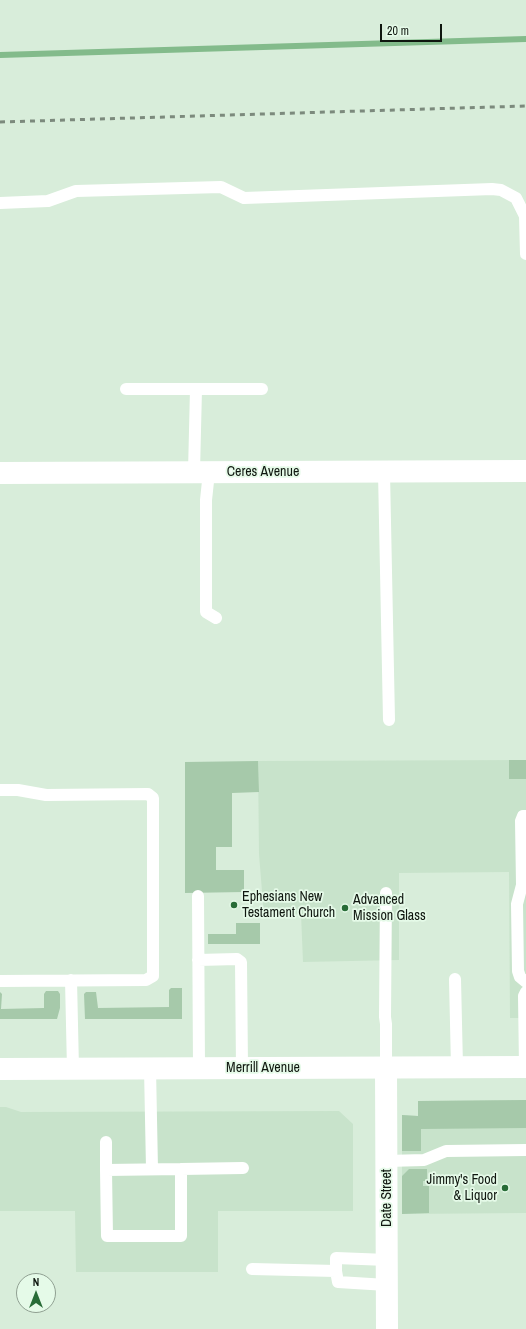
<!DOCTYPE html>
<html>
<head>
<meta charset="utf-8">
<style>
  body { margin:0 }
  #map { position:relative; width:526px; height:1329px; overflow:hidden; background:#d8edda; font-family:"Archivo Narrow",sans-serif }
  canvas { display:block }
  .north { position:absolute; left:16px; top:1273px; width:40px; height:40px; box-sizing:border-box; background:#e5fae8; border:1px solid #8f9f91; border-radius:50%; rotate:0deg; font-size:11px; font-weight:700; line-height:16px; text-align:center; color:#0f160f }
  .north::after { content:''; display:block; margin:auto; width:14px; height:18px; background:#286c37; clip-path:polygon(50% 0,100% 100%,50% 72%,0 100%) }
  .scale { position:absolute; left:380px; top:24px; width:62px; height:18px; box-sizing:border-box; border:2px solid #0f160f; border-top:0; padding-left:5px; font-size:12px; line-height:14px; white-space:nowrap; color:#0f160f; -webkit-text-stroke:3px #e5fae8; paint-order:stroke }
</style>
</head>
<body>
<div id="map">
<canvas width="526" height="1329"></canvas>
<div class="north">N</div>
<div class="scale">20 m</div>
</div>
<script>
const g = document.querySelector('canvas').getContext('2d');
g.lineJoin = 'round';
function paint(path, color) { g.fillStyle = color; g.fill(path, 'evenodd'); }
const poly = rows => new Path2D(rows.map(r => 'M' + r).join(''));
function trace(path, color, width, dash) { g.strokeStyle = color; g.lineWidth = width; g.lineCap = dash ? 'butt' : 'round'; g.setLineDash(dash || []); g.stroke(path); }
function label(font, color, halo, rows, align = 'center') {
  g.font = font + ' "Archivo Narrow",sans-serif'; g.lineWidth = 3.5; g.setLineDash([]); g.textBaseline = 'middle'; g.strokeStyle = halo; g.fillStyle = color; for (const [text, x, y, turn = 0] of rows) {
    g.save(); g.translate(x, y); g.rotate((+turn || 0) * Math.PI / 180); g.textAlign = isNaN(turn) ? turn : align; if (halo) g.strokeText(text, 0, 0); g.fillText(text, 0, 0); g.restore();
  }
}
const built = poly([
  [526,760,526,1018,510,1018,509,872,399,873,399,960,303,962,301,914,264,916,259,854,258,761],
  [526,1100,526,1213,402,1214,402,1115,418,1116,418,1101],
  [0,1107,6,1107,21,1112,339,1111,353,1124,353,1211,218,1211,218,1272,76,1272,75,1211,0,1211]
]);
const green = poly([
  [509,760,526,760,526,779,509,779],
  [258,761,259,792,232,793,232,847,216,847,216,870,244,870,244,892,185,893,185,762],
  [236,923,260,923,260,944,208,944,208,934,236,934],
  [171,988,182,988,182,1019,85,1019,84,994,86,992,96,992,98,1008,169,1007,169,990],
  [46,991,58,991,60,994,60,1008,57,1019,0,1019,0,992,2,994,1,1009,44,1008,44,994],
  [526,1100,526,1128,421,1129,421,1151,402,1151,402,1115,418,1116,418,1101],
  [409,1169,427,1169,427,1181,423,1181,423,1186,429,1186,429,1213,402,1214,402,1176]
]);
const stream = poly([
  [0,55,526,39]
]);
const service = poly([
  [0,203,48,201,76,191,221,187,244,198,492,189,501,190,516,198,525,216,526,254],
  [126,389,262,389],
  [194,472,196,389],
  [209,472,206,500,206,612,216,618],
  [384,472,389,720],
  [0,790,18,790,46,795,148,794,153,798,153,976,146,980,0,981],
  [526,816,523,816,521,821,522,885,517,904,518,971,520,977,526,982],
  [386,893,385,1017,386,1024,386,1068],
  [198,896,199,1068],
  [198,960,237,959,241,962,242,1068],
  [455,979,457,1067],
  [71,980,73,1069],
  [525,1067,524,996,526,992],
  [150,1068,152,1169],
  [106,1142,106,1170,107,1236,181,1236,181,1169,106,1170],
  [387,1161,424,1160,446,1151,526,1150],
  [181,1169,243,1168],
  [252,1269,336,1271,336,1258,387,1260],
  [336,1271,338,1282,387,1285]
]);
const minor = poly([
  [0,473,526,471],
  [386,1068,387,1329]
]);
const secondary = poly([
  [0,1069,526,1067]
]);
const rail = poly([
  [0,122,526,106]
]);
const markers = [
  [234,905,4,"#286c37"],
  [345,908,4,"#286c37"],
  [505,1188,4,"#286c37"]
];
const streetNames = [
  ["Ceres Avenue",263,472],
  ["Merrill Avenue",263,1068],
  ["Date Street",387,1198,-90]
];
const poiNames = [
  ["Ephesians New",242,897],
  ["Testament Church",242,913],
  ["Advanced",353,900],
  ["Mission Glass",353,916],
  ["Jimmy's Food",497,1180,"right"],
  ["& Liquor",497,1196,"right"]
];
paint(built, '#c8e3cb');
paint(green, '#a6c9aa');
trace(stream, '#83bb8b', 6);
trace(service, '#fff', 12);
trace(minor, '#fff', 22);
trace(secondary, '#fff', 22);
trace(rail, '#7c8a7d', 3, [5, 5]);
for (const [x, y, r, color] of markers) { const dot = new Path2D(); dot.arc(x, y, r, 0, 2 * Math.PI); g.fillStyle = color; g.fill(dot); trace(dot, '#e5fae8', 1.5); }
label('14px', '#0f160f', '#e5fae8', streetNames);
label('14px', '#0f160f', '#e5fae8', poiNames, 'left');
</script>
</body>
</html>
